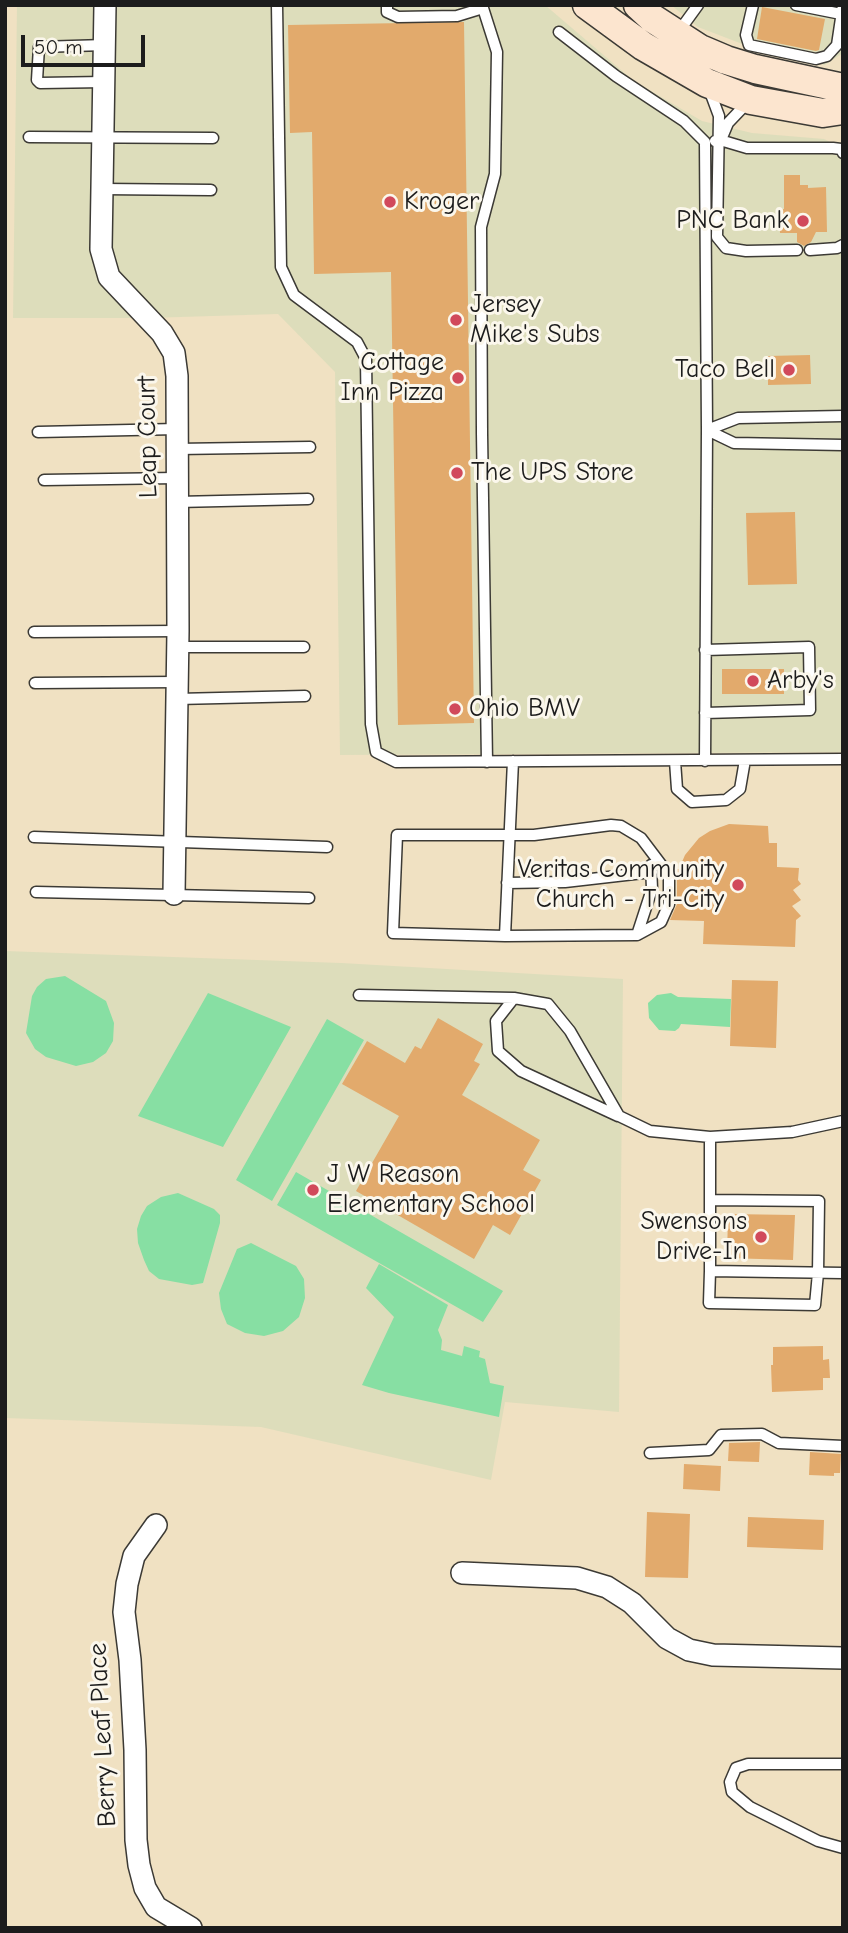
<!DOCTYPE html>
<html>
<head>
<meta charset="utf-8">
<style>
  body { margin:0 }
  #map { position:relative; width:848px; height:1933px; overflow:hidden; background:#f0e1c2; font-family:"Comic Neue",sans-serif }
  canvas { display:block }
  .frame { position:absolute; inset:0; border:7px solid #1c1c1c; pointer-events:none }
  .scale { position:absolute; left:21px; top:35px; width:124px; height:32px; box-sizing:border-box; border:4px solid #1c1c1c; border-top:0; padding-left:9px; font-size:21px; line-height:24px; white-space:nowrap; color:#1c1c1c; -webkit-text-stroke:5px #fbf7ec; paint-order:stroke }
</style>
</head>
<body>
<div id="map">
<canvas width="848" height="1933"></canvas>
<div class="frame"></div>
<div class="scale">50 m</div>
</div>
<script>
const g = document.querySelector('canvas').getContext('2d');
g.lineJoin = 'round';
function paint(path, color) { g.fillStyle = color; g.fill(path, 'evenodd'); }
const poly = rows => new Path2D(rows.map(r => 'M' + r).join(''));
function trace(path, color, width, dash) { g.strokeStyle = color; g.lineWidth = width; g.lineCap = dash ? 'butt' : 'round'; g.setLineDash(dash || []); g.stroke(path); }
function label(font, color, halo, rows, align = 'center') {
  g.font = font + ' "Comic Neue",sans-serif'; g.lineWidth = 6; g.setLineDash([]); g.textBaseline = 'middle'; g.strokeStyle = halo; g.fillStyle = color; for (const [text, x, y, turn = 0] of rows) {
    g.save(); g.translate(x, y); g.rotate((+turn || 0) * Math.PI / 180); g.textAlign = isNaN(turn) ? turn : align; if (halo) g.strokeText(text, 0, 0); g.fillText(text, 0, 0); g.restore();
  }
}
const built = poly([
  [17,5,545,5,634,81,702,121,752,133,824,139,843,148,843,752,340,755,335,372,278,314,148,318,13,318],
  [671,5,843,5,843,53,825,65,758,50,698,27],
  [5,951,341,963,623,979,619,1412,505,1402,491,1480,261,1427,5,1418]
]);
const green = poly([
  [65,976,106,1001,114,1023,113,1041,106,1053,93,1062,76,1066,46,1057,35,1049,26,1033,32,996,37,987,46,979],
  [208,993,291,1027,223,1147,138,1116],
  [671,993,678,997,731,999,730,1027,681,1024,679,1028,675,1031,659,1030,649,1018,648,1003,657,995],
  [327,1019,364,1040,272,1201,236,1180],
  [296,1172,503,1291,483,1322,277,1205],
  [178,1193,214,1209,220,1215,220,1223,203,1283,192,1285,159,1279,149,1271,144,1260,138,1243,137,1229,141,1216,147,1206,161,1197],
  [251,1243,296,1266,304,1279,305,1298,299,1317,283,1331,264,1336,245,1333,227,1324,221,1309,219,1293,237,1249],
  [379,1264,448,1305,438,1330,442,1340,441,1350,462,1356,464,1346,480,1351,479,1357,485,1359,490,1383,504,1386,499,1417,389,1393,362,1385,394,1317,366,1288]
]);
const building = poly([
  [762,7,825,19,819,50,816,51,757,39],
  [464,22,474,723,398,725,391,272,314,274,312,132,290,133,288,25],
  [784,175,800,175,800,185,808,185,808,188,826,187,827,232,816,232,811,242,804,246,797,242,797,233,780,233,779,210,784,209],
  [810,355,811,384,768,385,768,356],
  [795,512,797,584,748,585,746,513],
  [722,669,784,669,784,694,722,694],
  [729,824,768,826,769,843,777,843,777,867,799,868,798,880,801,884,793,890,801,900,792,906,801,916,796,920,795,947,703,944,704,921,670,920,677,904,677,875,675,869,679,869,685,855,699,838,710,831],
  [732,980,778,981,776,1048,730,1046],
  [438,1018,483,1044,474,1061,480,1064,462,1095,540,1140,523,1170,541,1180,510,1235,493,1225,474,1259,356,1191,399,1116,342,1084,367,1041,405,1063,415,1046,421,1049],
  [728,1214,795,1215,793,1260,727,1258],
  [823,1346,823,1360,829,1359,830,1378,823,1378,823,1390,772,1392,771,1365,773,1365,773,1347],
  [760,1442,759,1462,728,1461,729,1443],
  [810,1452,841,1454,840,1473,834,1473,834,1476,809,1475],
  [684,1464,721,1466,720,1491,683,1489],
  [647,1512,690,1514,688,1578,645,1577],
  [748,1517,824,1520,823,1550,747,1547]
]);
const lane = poly([
  [277,5,281,267,294,295,357,342,366,359,371,724,376,752,396,762,843,759],
  [387,5,387,12,398,17,457,16,483,8],
  [482,5,497,52,495,174,481,227,482,433,487,762],
  [753,5,746,35,749,45,816,59,827,56,837,45,843,5],
  [796,5,841,14],
  [559,32,616,76,684,121,705,142,707,430,705,761],
  [677,34,698,5],
  [104,82,40,83,37,80,39,47,105,45],
  [709,89,719,116,717,237,726,248,746,251,797,250],
  [723,135,728,123,749,101],
  [29,137,213,138],
  [715,141,720,140,747,148,833,148,841,149,843,153],
  [102,189,211,190],
  [810,250,837,248,843,245],
  [707,430,734,443,843,445],
  [707,430,738,418,843,416],
  [38,432,177,429],
  [177,449,310,447],
  [44,480,176,478],
  [177,502,308,499],
  [34,632,178,631],
  [177,647,304,647],
  [35,683,177,682],
  [177,699,305,696],
  [705,713,810,710,809,647,705,650],
  [675,761,677,789,692,802,726,800,740,789,745,760],
  [611,825,621,826,641,838,669,875,669,904,661,922,637,935,505,936,393,933,397,835,534,835,611,825],
  [34,837,327,847],
  [507,883,565,882,652,872],
  [36,892,309,898],
  [637,935,652,889,651,865],
  [505,936,513,761],
  [359,995,514,998,548,1004,570,1031,619,1116,650,1131,710,1137,792,1132,843,1121],
  [514,998,496,1021,498,1051,521,1071,618,1116],
  [710,1137,710,1271,843,1273],
  [710,1271,709,1303,815,1305,818,1273,819,1201,710,1200],
  [650,1453,709,1450,721,1435,762,1434,779,1443,843,1446],
  [843,1764,748,1764,736,1768,730,1782,732,1792,750,1807,818,1841,843,1848]
]);
const street = poly([
  [105,5,101,249,109,277,162,333,174,353,177,376,178,631,174,894],
  [156,1525,134,1556,127,1584,124,1612,130,1660,135,1750,136,1840,139,1865,145,1888,156,1907,191,1928],
  [462,1573,577,1578,607,1587,632,1603,667,1638,689,1650,713,1655,843,1658]
]);
const secondary = poly([
  [587,5,643,46,707,83,751,100,823,113,843,110],
  [638,5,652,18,700,49,726,60,755,69,843,88]
]);
const markers = [
  [390,202,7,"#d1495b"],
  [803,221,7,"#d1495b"],
  [456,320,7,"#d1495b"],
  [789,370,7,"#d1495b"],
  [458,378,7,"#d1495b"],
  [457,473,7,"#d1495b"],
  [753,681,7,"#d1495b"],
  [455,709,7,"#d1495b"],
  [738,885,7,"#d1495b"],
  [313,1190,7,"#d1495b"],
  [761,1237,7,"#d1495b"]
];
const poiNames = [
  ["Kroger",404,202],
  ["PNC Bank",789,221,"right"],
  ["Jersey",470,305],
  ["Mike's Subs",470,335],
  ["Cottage",444,363,"right"],
  ["Inn Pizza",444,393,"right"],
  ["Taco Bell",775,370,"right"],
  ["The UPS Store",471,473],
  ["Arby's",767,681],
  ["Ohio BMV",469,709],
  ["Veritas Community",724,870,"right"],
  ["Church - Tri-City",724,900,"right"],
  ["J W Reason",327,1175],
  ["Elementary School",327,1205],
  ["Swensons",747,1222,"right"],
  ["Drive-In",747,1252,"right"]
];
const streetNames = [
  ["Leap Court",148,437,-91],
  ["Berry Leaf Place",103,1735,-93]
];
paint(built, '#ddb');
paint(green, '#87dfa3');
paint(building, '#e2aa6c');
trace(lane, '#3c3a35', 13);
trace(street, '#3c3a35', 24);
trace(secondary, '#3c3a35', 31);
trace(lane, '#fff', 10);
trace(street, '#fff', 21);
trace(secondary, '#fce5cf', 28);
for (const [x, y, r, color] of markers) { const dot = new Path2D(); dot.arc(x, y, r, 0, 2 * Math.PI); g.fillStyle = color; g.fill(dot); trace(dot, '#fbf7ec', 2.5); }
label('26px', '#1c1c1c', '#fbf7ec', poiNames, 'left');
label('26px', '#1c1c1c', '#fbf7ec', streetNames);
</script>
</body>
</html>
